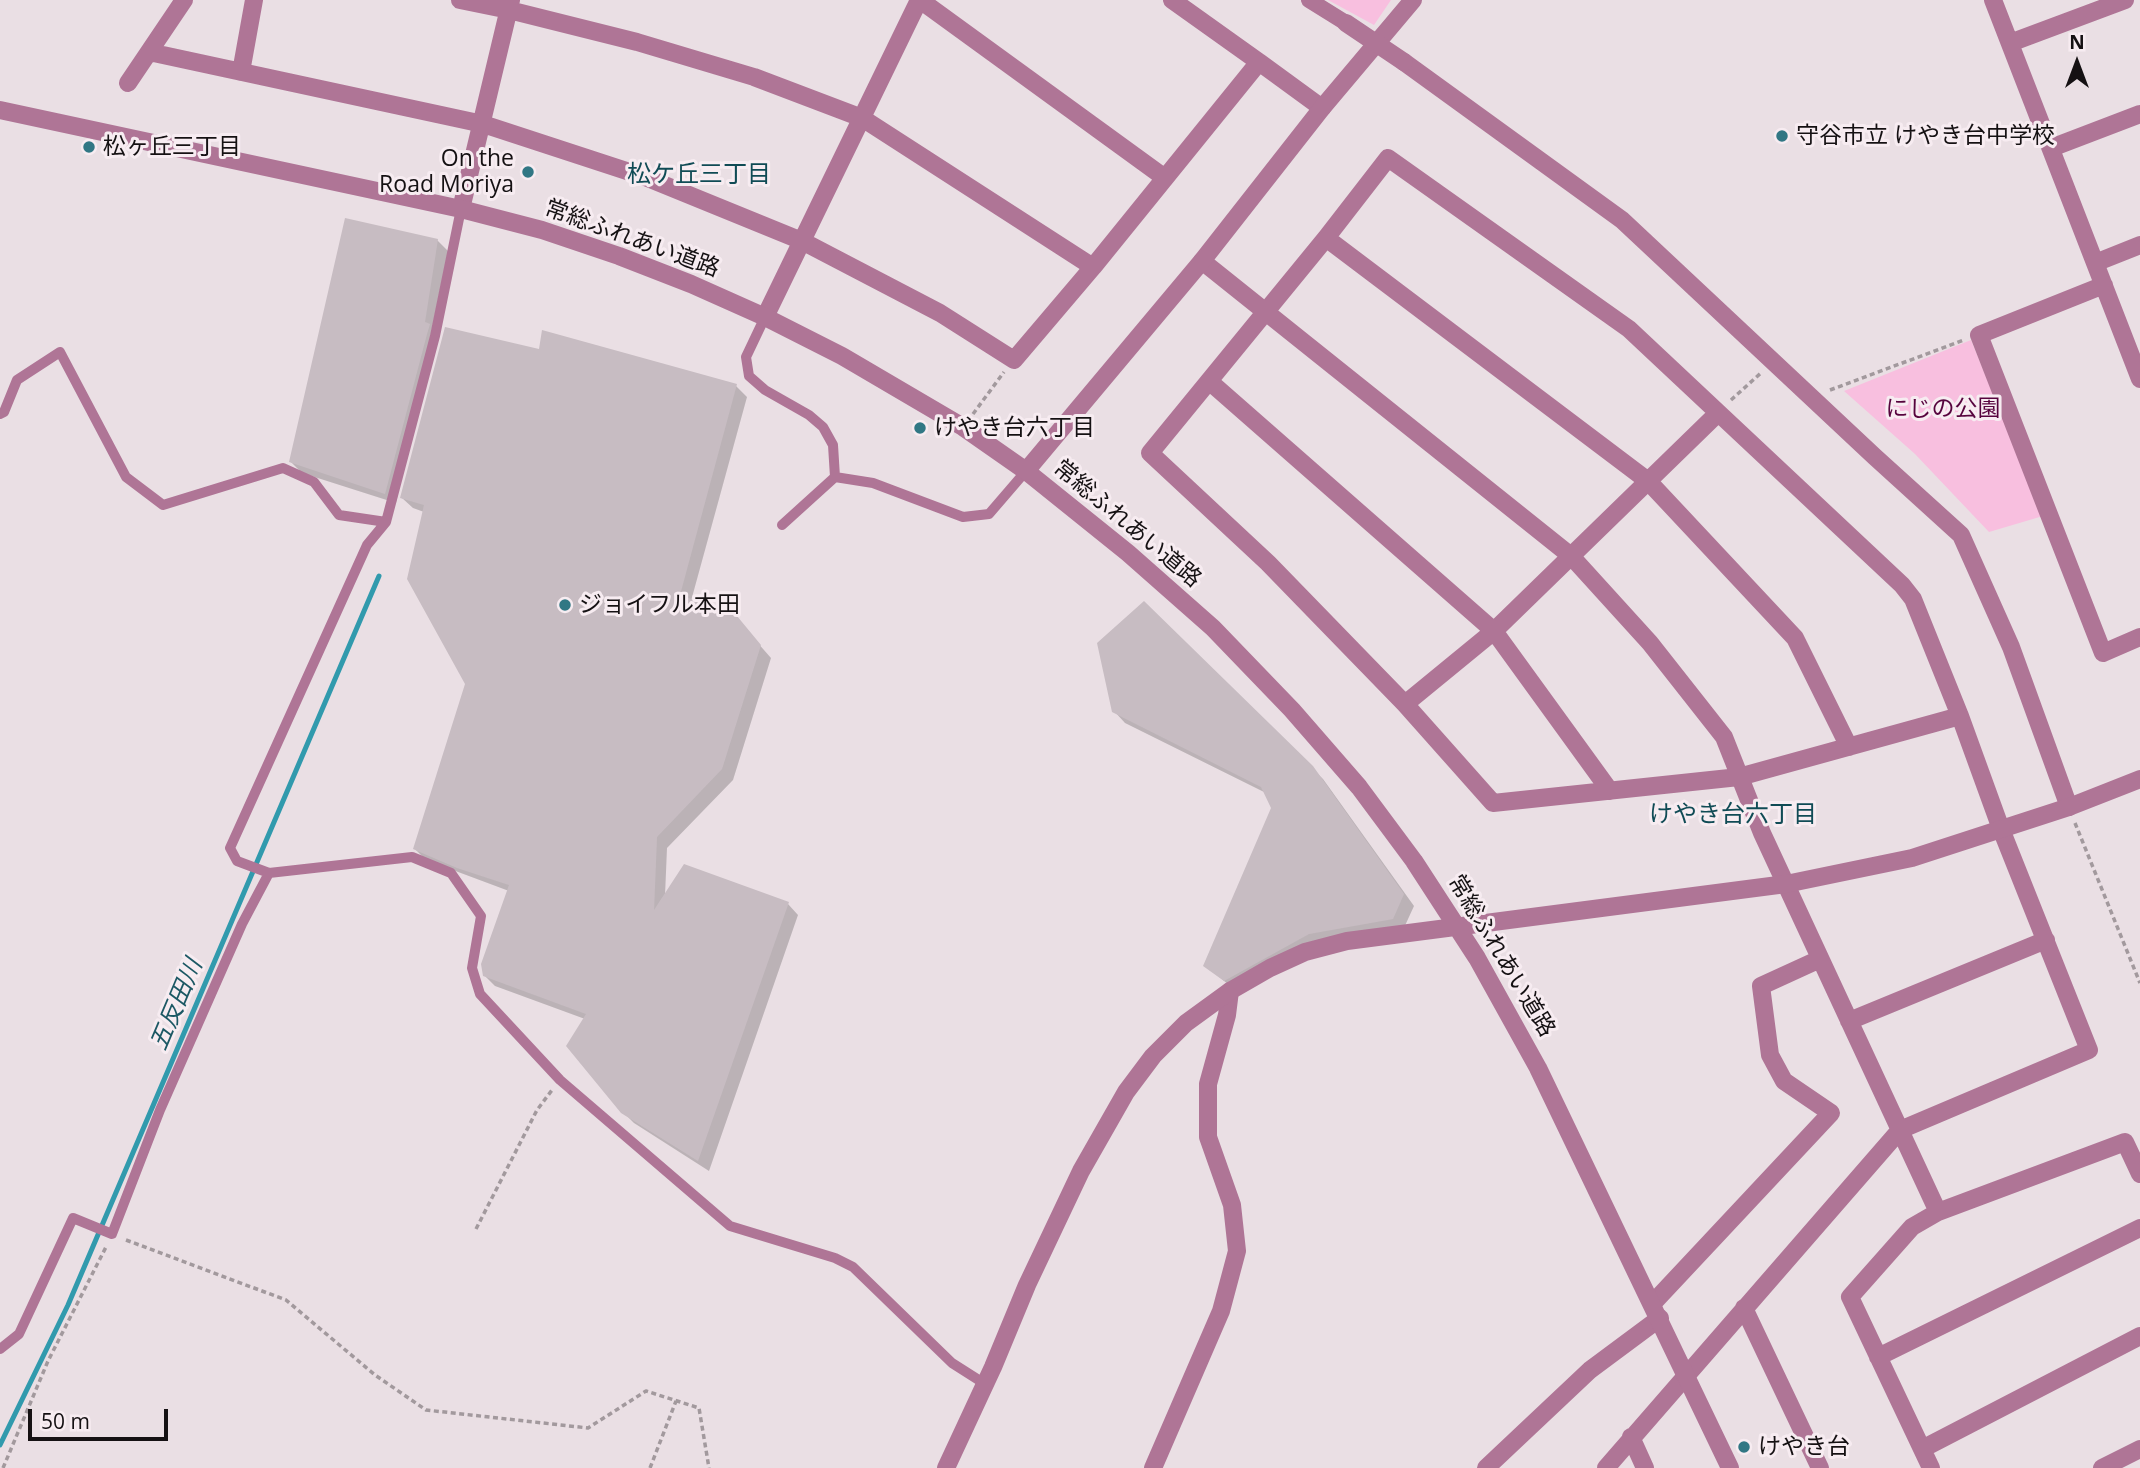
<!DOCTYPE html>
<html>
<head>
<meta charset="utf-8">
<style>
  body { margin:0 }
  #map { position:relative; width:2140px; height:1468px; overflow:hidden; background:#eadfe4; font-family:"Open Sans",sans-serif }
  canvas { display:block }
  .north { position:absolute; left:2042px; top:28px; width:70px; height:70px; -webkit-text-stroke:5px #f7ecf1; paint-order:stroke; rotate:0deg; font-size:19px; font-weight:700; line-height:28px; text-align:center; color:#151113 }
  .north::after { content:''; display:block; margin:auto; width:24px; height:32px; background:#151113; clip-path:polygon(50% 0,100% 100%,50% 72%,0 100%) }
  .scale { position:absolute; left:28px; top:1409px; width:140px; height:32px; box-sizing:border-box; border:4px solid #151113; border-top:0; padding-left:9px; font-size:21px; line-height:24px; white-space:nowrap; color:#151113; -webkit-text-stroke:5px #f7ecf1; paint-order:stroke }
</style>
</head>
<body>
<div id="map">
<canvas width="2140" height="1468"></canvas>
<div class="north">N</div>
<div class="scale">50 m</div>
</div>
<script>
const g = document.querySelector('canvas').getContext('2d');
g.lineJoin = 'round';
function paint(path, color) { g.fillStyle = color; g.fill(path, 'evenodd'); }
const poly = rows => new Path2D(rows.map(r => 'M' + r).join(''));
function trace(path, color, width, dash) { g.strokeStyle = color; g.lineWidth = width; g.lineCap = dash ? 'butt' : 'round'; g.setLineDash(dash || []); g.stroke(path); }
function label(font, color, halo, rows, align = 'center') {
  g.font = font + ' "Open Sans","Noto Sans JP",sans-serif'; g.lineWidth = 6; g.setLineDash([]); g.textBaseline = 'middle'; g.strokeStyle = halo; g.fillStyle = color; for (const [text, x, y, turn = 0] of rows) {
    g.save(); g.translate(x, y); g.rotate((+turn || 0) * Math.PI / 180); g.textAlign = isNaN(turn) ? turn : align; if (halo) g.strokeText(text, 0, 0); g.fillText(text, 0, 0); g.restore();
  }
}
const green = poly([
  [1328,0,1391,0,1374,25],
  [1971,340,2043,516,1989,532,1915,454,1844,391]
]);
const shadow = poly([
  [437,240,448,251,396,503,302,473,291,462],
  [541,351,736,386,747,397,691,601,742,625,771,658,733,780,667,848,665,896,788,904,798,915,709,1171,634,1123,622,1111,585,1019,495,986,484,975,509,891,426,860,415,849,467,683,424,512,413,508,402,498],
  [1144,604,1323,779,1414,906,1403,930,1320,944,1236,991,1205,965,1273,808,1266,793,1125,723,1114,711]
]);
const stream = poly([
  [0,1445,68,1305,379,576]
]);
const building = poly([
  [345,218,438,239,425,322,430,324,427,334,385,494,289,462],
  [445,327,539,349,542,330,737,384,680,595,737,616,761,645,722,769,657,837,654,910,684,864,789,902,698,1161,621,1113,566,1046,586,1014,483,976,481,964,509,885,457,868,413,849,465,684,407,579,424,505,400,498],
  [1144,601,1313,766,1404,894,1393,919,1309,934,1224,981,1203,966,1271,808,1261,787,1112,712,1097,643]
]);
const path = poly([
  [1830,390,1964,340],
  [1731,400,1762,372],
  [973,414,1004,372],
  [2075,823,2140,983],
  [476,1229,537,1110,552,1090],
  [126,1240,286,1300,375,1375,426,1410,588,1428,646,1391,699,1408,709,1468],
  [3,1468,48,1361,106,1247],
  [650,1468,676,1401]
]);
const service = poly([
  [765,317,746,357,749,376,765,390,809,415,823,427,833,445,835,477],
  [0,414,4,412,17,380,60,352,126,477,163,505,283,468,314,482,339,515,386,522],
  [782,525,835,477,873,483,963,517,989,514,1026,471],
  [269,873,412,857,451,873,481,916,472,968,480,994,560,1080,730,1226,835,1258,853,1267,952,1363,985,1384],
  [0,1349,19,1334,73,1218,112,1234,160,1110,242,924,269,873,237,861,230,848,367,545,386,522,435,336,461,209]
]);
const pedestrian = poly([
  [1309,0,1346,23]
]);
const minor = poly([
  [460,0,509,10,637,42,754,77,862,118,1093,267],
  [920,0,1165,178],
  [1172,0,1259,62],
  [1993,0,2140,379],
  [2010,43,2125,0],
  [149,52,483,124,645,177,802,241,940,313,1014,360,1093,267,1259,62,1322,108],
  [1404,62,1622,220,1875,457,1961,535,2011,647,2069,807],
  [241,72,254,0],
  [128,83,184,0],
  [2051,148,2140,114],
  [461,209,511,0],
  [1326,238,1648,481,1795,638,1849,747],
  [1202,261,1571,556,1650,643,1724,737,1762,833,1938,1212],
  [2095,263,2140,245],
  [2104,285,1979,335,2103,653,2140,637],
  [765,317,919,0],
  [1209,381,1494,631,1610,791],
  [1405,704,1494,631,1717,414],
  [1849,1021,2046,940],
  [1653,1303,1831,1113,1784,1081,1770,1055,1761,986,1820,959],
  [1744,1308,1820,1468],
  [1878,1357,2140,1228],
  [1631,1437,1645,1468],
  [1922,1449,2140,1336],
  [1153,1468,1221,1311,1237,1251,1232,1205,1208,1137,1208,1084,1227,1015,1230,991],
  [1486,1468,1590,1370,1660,1318],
  [1606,1468,1900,1130,2089,1050,2001,829,1960,716,1913,599,1902,585,1629,329,1388,158,1326,238,1150,453,1268,563,1405,704,1493,803,1739,777,1960,716],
  [1931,1468,1850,1297,1912,1227,1938,1212,2125,1142,2140,1174],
  [2102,1468,2140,1449]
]);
const tertiary = poly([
  [0,110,461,209,542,230,619,256,691,284,765,317,842,356,963,427,1026,471,1128,553,1213,628,1292,710,1359,787,1414,861,1477,958,1538,1068,1730,1468],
  [1026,471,1202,261,1322,108,1413,0],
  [946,1468,993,1367,1027,1285,1081,1171,1126,1092,1153,1056,1186,1023,1230,991,1270,968,1305,952,1347,941,1786,884,1912,858,2069,807,2140,779]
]);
const minorBridge = poly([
  [1346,23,1404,62]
]);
const markers = [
  [1782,136,7,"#317784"],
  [89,147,7,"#317784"],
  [528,172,7,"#317784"],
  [920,428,7,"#317784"],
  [565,605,7,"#317784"],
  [1744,1447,7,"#317784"]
];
const poiNames = [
  ["守谷市立 けやき台中学校",1796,136],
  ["松ヶ丘三丁目",103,147],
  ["On the",514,159,"right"],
  ["Road Moriya",514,185,"right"],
  ["けやき台六丁目",934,428],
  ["ジョイフル本田",579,605],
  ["けやき台",1758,1447]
];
const streetNames = [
  ["常総ふれあい道路",632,239,20],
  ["常総ふれあい道路",1127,524,40],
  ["常総ふれあい道路",1501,956,59]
];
const parkNames = [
  ["にじの公園",1943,409]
];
const neighbourhoodNames = [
  ["松ケ丘三丁目",699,175],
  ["けやき台六丁目",1733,815]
];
const waterNames = [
  ["五反田川",177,1005,-67]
];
paint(green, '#f8bfdf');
paint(shadow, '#0003');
trace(stream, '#319aad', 5);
paint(building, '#c7bcc2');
trace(path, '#a2999d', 3.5, [5, 3.5]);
trace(service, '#af7596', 10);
trace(pedestrian, '#af7596', 16);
trace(minor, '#af7596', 18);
trace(tertiary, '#af7596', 18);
trace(minorBridge, '#af7596', 18);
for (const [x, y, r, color] of markers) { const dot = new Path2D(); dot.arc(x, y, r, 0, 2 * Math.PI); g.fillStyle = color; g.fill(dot); trace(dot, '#f7ecf1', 2.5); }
label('23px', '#151113', '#f7ecf1', poiNames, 'left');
label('23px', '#151113', '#f7ecf1', streetNames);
label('23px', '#57043e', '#f7ecf1', parkNames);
label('24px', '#104b55', '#f7ecf1', neighbourhoodNames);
label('italic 24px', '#1c5864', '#f7ecf1', waterNames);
</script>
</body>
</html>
